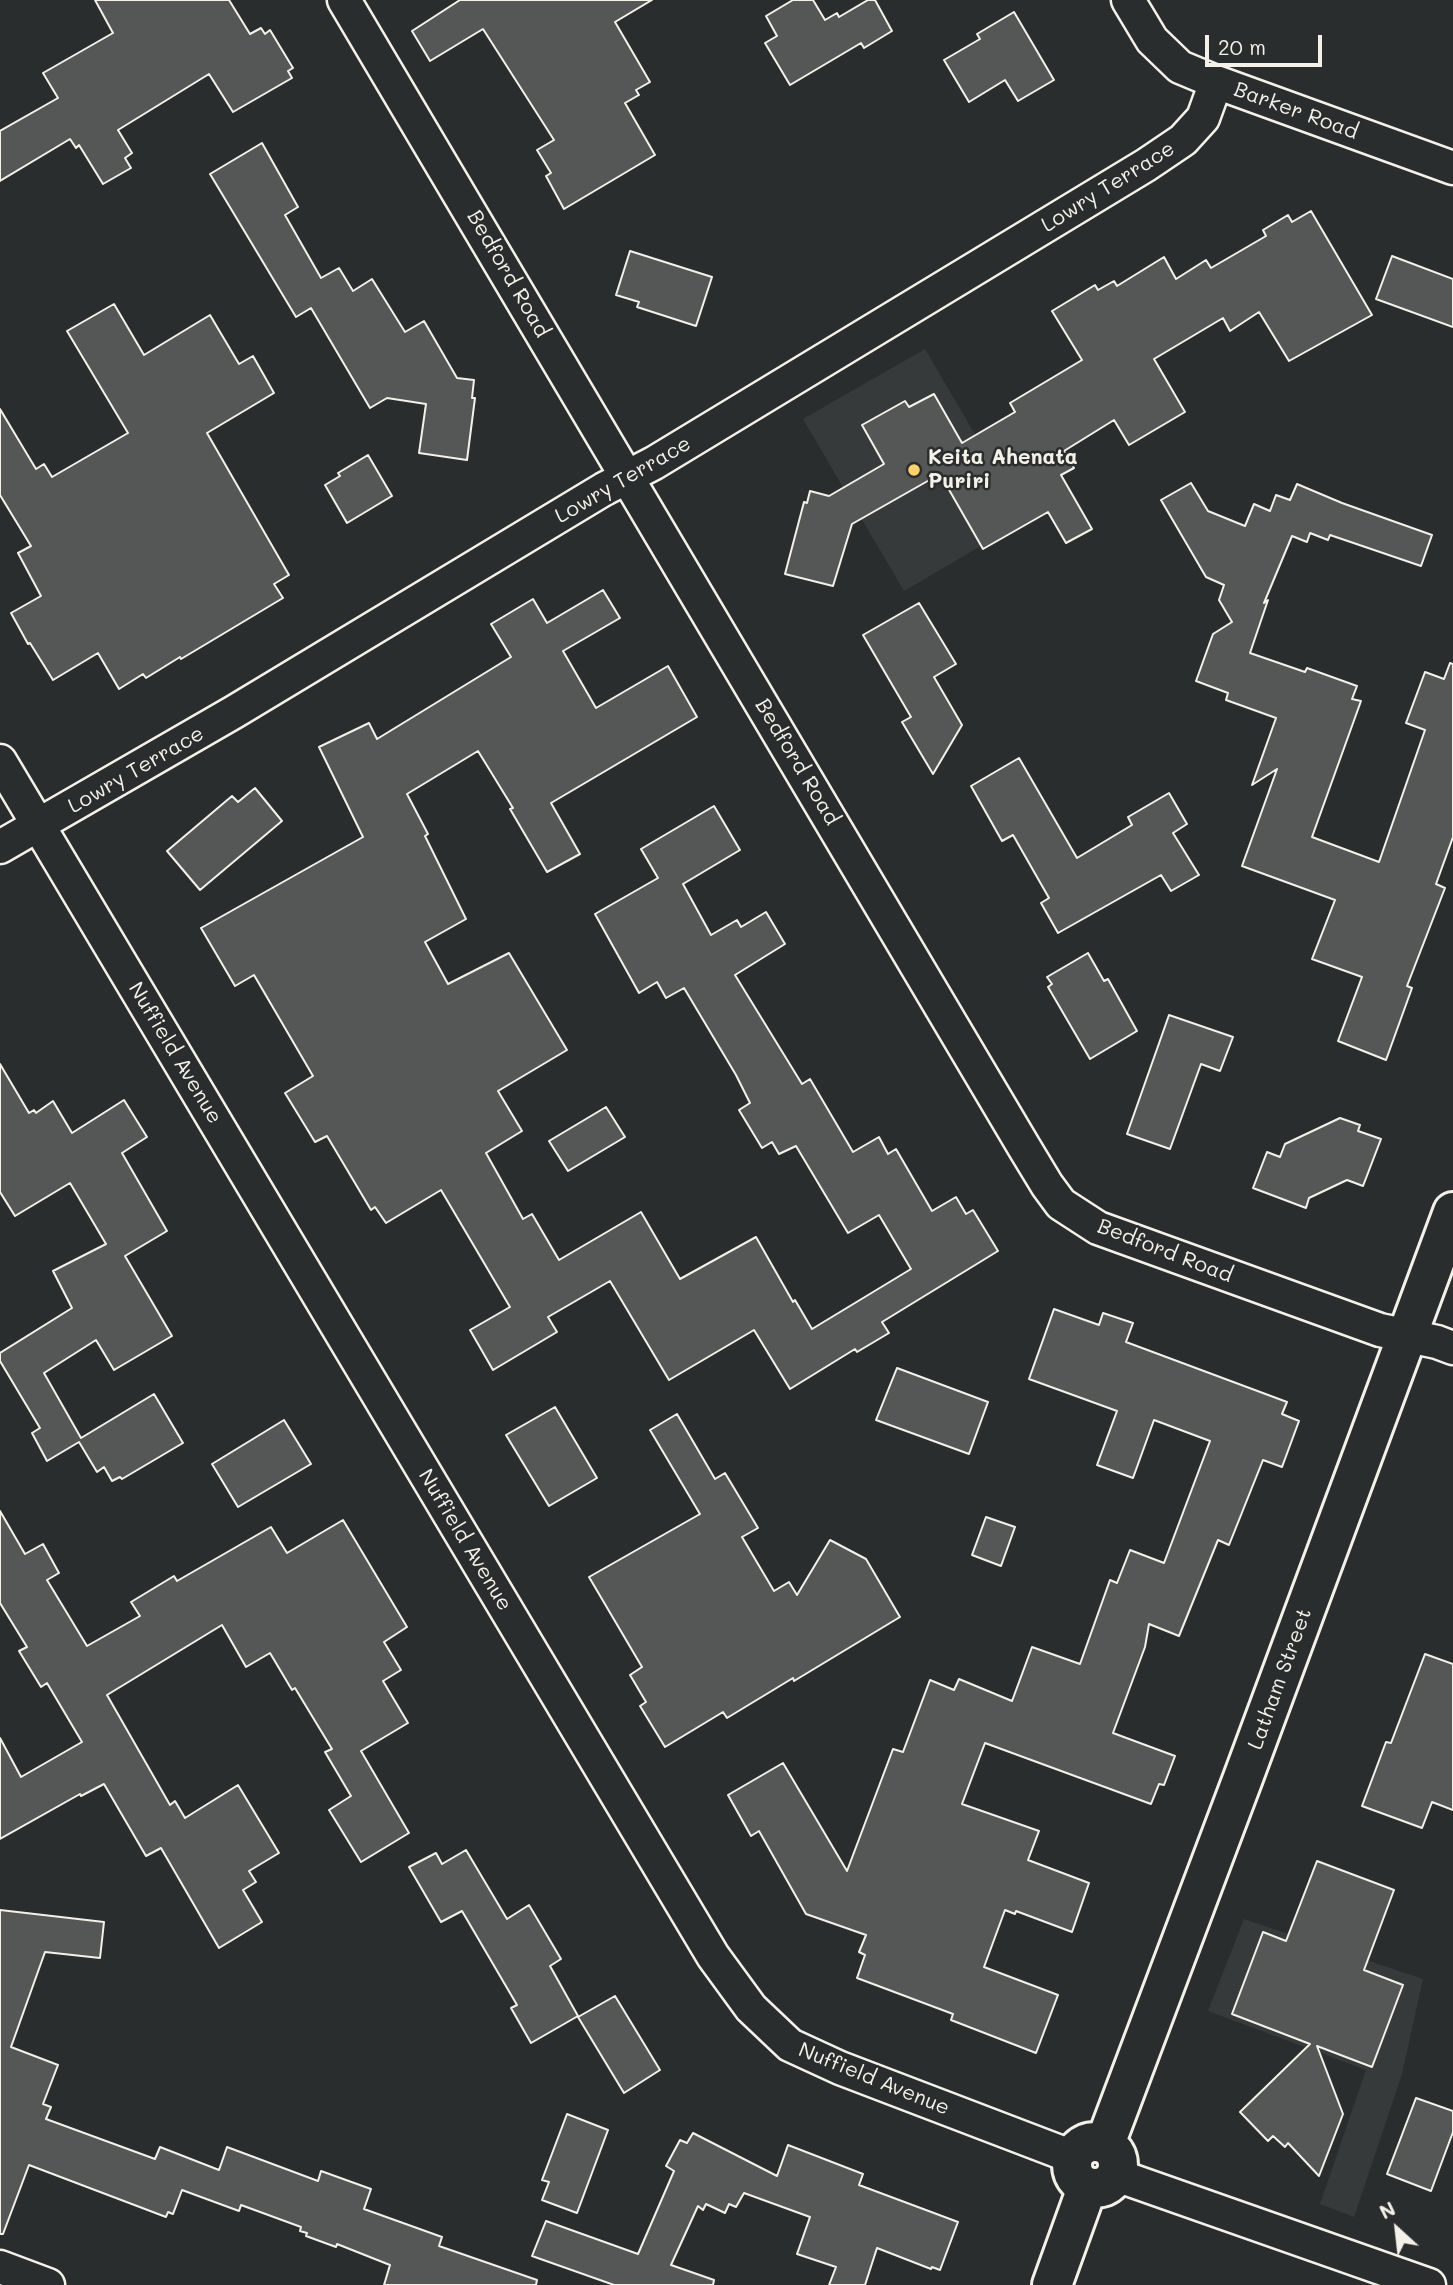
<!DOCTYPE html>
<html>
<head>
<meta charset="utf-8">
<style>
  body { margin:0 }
  #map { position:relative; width:1453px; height:2285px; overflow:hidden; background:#2a2d2e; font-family:Mali,sans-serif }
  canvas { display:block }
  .north { position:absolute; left:1362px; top:2194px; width:70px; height:70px; -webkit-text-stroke:5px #2a2d2e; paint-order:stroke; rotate:333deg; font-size:19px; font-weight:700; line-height:28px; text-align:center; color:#f4f1e8 }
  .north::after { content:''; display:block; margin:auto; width:24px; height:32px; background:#f4f1e8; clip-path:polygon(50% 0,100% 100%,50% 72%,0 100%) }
  .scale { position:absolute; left:1205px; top:35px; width:117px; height:32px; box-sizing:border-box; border:4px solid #f4f1e8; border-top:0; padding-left:9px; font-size:21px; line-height:24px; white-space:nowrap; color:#f4f1e8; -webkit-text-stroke:5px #2a2d2e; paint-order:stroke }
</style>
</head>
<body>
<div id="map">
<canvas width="1453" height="2285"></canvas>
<div class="north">N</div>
<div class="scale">20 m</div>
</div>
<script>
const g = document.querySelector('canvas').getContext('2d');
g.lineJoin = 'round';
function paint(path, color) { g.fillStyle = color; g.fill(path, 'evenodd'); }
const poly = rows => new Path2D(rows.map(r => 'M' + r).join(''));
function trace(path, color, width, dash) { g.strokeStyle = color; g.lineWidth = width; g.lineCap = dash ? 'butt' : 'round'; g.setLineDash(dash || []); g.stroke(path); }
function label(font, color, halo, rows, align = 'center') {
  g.font = font + ' Mali,sans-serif'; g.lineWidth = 5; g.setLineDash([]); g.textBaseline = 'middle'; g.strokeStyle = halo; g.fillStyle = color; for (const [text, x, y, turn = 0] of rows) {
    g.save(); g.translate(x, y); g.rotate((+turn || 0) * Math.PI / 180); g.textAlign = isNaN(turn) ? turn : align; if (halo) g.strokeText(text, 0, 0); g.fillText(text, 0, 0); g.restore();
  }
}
const built = poly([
  [925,349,1025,520,904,591,803,419],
  [1244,1919,1423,1979,1402,2074,1354,2217,1320,2204,1366,2070,1208,2011]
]);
const building = poly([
  [95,0,229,0,250,34,261,28,265,34,270,30,293,68,288,71,292,78,233,112,209,74,118,130,132,153,125,158,131,168,103,184,79,145,76,148,70,139,0,181,0,131,58,98,43,73,113,33,95,0],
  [460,0,652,0,615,22,650,82,636,90,639,95,625,103,655,155,564,209,546,176,551,173,537,150,554,140,483,29,430,61,412,31,460,0],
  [793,0,813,0,825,20,837,13,839,17,868,0,875,0,892,31,864,48,861,43,790,85,765,43,777,36,766,16,793,0],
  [1014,12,1054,80,1018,101,1005,80,969,102,944,60,980,39,977,34,1014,12],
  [262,143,298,207,285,215,321,278,339,268,353,291,372,279,405,332,424,321,457,378,474,380,472,398,475,398,467,460,419,453,426,404,387,398,370,408,311,308,296,317,210,174,262,143],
  [1311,211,1372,315,1289,361,1259,312,1230,331,1223,318,1154,359,1185,412,1129,445,1114,420,1064,451,1074,468,1061,475,1092,529,1066,543,1048,512,983,549,940,474,852,524,833,586,785,574,804,502,807,503,810,491,829,496,884,464,862,425,905,401,909,407,934,394,962,443,1015,412,1010,403,1082,360,1052,311,1095,285,1098,290,1114,281,1117,286,1164,257,1176,279,1206,260,1211,268,1266,236,1263,230,1288,215,1292,222,1311,211],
  [630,251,712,277,696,326,637,307,639,302,616,295,630,251],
  [1392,256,1453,279,1453,327,1376,299,1392,256],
  [114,304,144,355,210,315,239,364,253,356,274,393,207,433,289,575,274,584,283,598,181,659,180,657,146,678,143,674,119,689,98,653,53,680,30,643,28,644,11,613,41,596,18,553,31,546,0,495,0,409,36,469,44,464,52,477,128,433,67,331,114,304],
  [368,455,392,496,347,523,325,485,340,476,338,473,368,455],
  [1191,483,1208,511,1245,526,1254,504,1270,511,1276,495,1290,500,1297,484,1342,503,1432,535,1421,566,1330,535,1328,540,1310,533,1307,542,1292,536,1264,603,1268,600,1250,653,1305,672,1307,668,1357,686,1352,699,1361,701,1312,837,1379,862,1425,730,1406,723,1425,672,1444,679,1450,663,1453,664,1453,837,1436,884,1445,888,1407,986,1412,988,1386,1060,1338,1041,1362,977,1312,959,1335,900,1242,866,1277,769,1252,785,1276,718,1226,700,1228,693,1196,681,1213,634,1232,622,1219,600,1224,585,1206,577,1161,500,1191,483],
  [603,590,620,618,563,651,596,708,668,666,697,717,551,803,580,854,547,872,510,809,513,808,478,751,407,794,428,834,425,836,466,919,425,942,448,984,509,953,567,1050,498,1091,522,1131,486,1153,523,1219,532,1214,559,1260,641,1212,680,1279,756,1237,793,1302,795,1300,812,1329,911,1269,879,1215,848,1233,796,1146,779,1154,772,1142,762,1148,739,1110,750,1103,736,1075,684,988,666,998,657,982,639,993,595,914,658,878,641,849,714,806,740,850,683,884,711,935,737,920,741,927,766,912,785,944,735,975,802,1084,810,1079,853,1152,879,1137,888,1154,896,1149,932,1211,956,1197,966,1214,973,1210,998,1251,882,1322,889,1333,857,1352,855,1349,790,1389,754,1330,669,1380,610,1281,548,1317,557,1332,493,1370,470,1330,510,1307,441,1190,386,1223,375,1207,371,1210,327,1136,315,1142,285,1093,313,1076,254,975,235,986,201,928,363,837,319,747,369,723,377,739,511,657,491,624,533,599,547,623,603,590],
  [919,603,956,664,934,677,962,725,933,774,902,722,911,717,863,635,919,603],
  [1019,758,1077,858,1132,825,1128,817,1169,793,1187,824,1173,833,1199,875,1171,891,1161,875,1058,933,1041,903,1049,898,1013,835,1002,841,971,786,1019,758],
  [255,788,282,821,200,890,167,851,232,796,238,802,255,788],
  [1088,953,1104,981,1108,979,1137,1031,1090,1059,1048,987,1052,984,1047,977,1088,953],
  [1169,1015,1233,1037,1220,1071,1201,1064,1170,1149,1127,1134,1169,1015],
  [0,1064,29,1113,34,1110,36,1113,53,1101,72,1133,124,1100,147,1137,122,1153,167,1231,125,1256,172,1336,114,1370,96,1340,44,1373,81,1438,154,1394,183,1443,122,1479,120,1477,112,1481,104,1467,97,1472,79,1442,47,1461,32,1433,40,1428,0,1361,0,1353,72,1308,53,1271,106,1244,70,1183,15,1216,0,1192,0,1064],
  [606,1107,625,1137,568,1171,549,1141,606,1107],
  [1340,1118,1360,1125,1358,1131,1381,1139,1363,1186,1347,1180,1309,1198,1306,1208,1253,1188,1267,1152,1280,1157,1285,1144,1340,1118],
  [1054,1309,1099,1325,1103,1313,1133,1323,1126,1342,1287,1402,1282,1414,1299,1421,1282,1467,1263,1460,1229,1545,1218,1540,1179,1636,1149,1624,1145,1647,1113,1733,1175,1756,1164,1785,1159,1784,1151,1804,985,1743,962,1804,1039,1831,1028,1860,1089,1883,1072,1932,1016,1911,1015,1914,1005,1910,984,1967,1058,1995,1036,2053,951,2020,953,2014,857,1978,865,1955,859,1952,866,1935,806,1914,759,1831,751,1836,728,1795,783,1763,847,1871,893,1749,903,1752,930,1680,954,1690,959,1679,1012,1701,1032,1647,1080,1664,1110,1580,1117,1583,1130,1550,1164,1563,1210,1441,1154,1420,1133,1478,1097,1465,1117,1411,1029,1379,1054,1309],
  [897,1368,988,1402,969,1454,876,1420,897,1368],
  [555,1407,597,1478,549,1506,506,1435,555,1407],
  [677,1414,715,1479,725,1473,758,1528,742,1537,774,1591,789,1582,797,1595,830,1540,866,1559,900,1617,794,1681,793,1678,727,1718,723,1712,665,1747,640,1706,646,1702,630,1675,642,1667,589,1577,700,1514,650,1430,677,1414],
  [284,1420,311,1464,238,1507,212,1464,284,1420],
  [0,1511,25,1554,43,1544,59,1573,47,1580,87,1646,140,1616,131,1602,174,1576,177,1581,271,1527,287,1553,343,1520,407,1627,384,1642,401,1670,383,1681,408,1723,361,1751,409,1833,361,1862,329,1810,351,1796,325,1752,332,1749,295,1688,292,1690,270,1653,246,1667,222,1625,107,1695,170,1805,175,1801,185,1818,238,1785,279,1853,249,1871,256,1882,243,1890,262,1922,219,1948,161,1848,146,1856,104,1784,81,1796,80,1794,0,1839,0,1738,21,1777,82,1742,47,1683,41,1687,19,1651,27,1647,0,1603,0,1511],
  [986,1517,1015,1527,1001,1566,972,1555,986,1517],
  [1425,1654,1453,1664,1453,1810,1432,1802,1422,1828,1362,1806,1386,1742,1391,1743,1425,1654],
  [466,1850,507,1919,529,1905,561,1959,550,1966,578,2016,531,2043,511,2008,517,2005,462,1911,441,1922,409,1867,436,1853,442,1864,466,1850],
  [1317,1861,1394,1890,1364,1970,1403,1985,1372,2067,1317,2046,1343,2114,1319,2176,1288,2143,1285,2147,1273,2136,1268,2141,1240,2112,1310,2044,1232,2014,1263,1932,1286,1941,1317,1861],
  [0,1910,104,1922,100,1958,45,1952,11,2047,58,2065,43,2104,51,2107,46,2119,155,2159,160,2147,219,2170,227,2147,318,2181,321,2171,371,2189,364,2209,442,2237,439,2246,537,2280,536,2285,384,2285,390,2265,337,2244,336,2247,306,2236,307,2233,300,2231,301,2227,241,2205,239,2211,182,2190,173,2214,168,2212,166,2217,29,2165,3,2234,0,2234,0,1910],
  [615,1996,660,2070,624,2093,578,2017,615,1996],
  [1416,2098,1453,2111,1453,2132,1431,2191,1387,2174,1416,2098],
  [567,2114,608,2130,577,2213,542,2200,549,2182,542,2180,567,2114],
  [693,2133,777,2176,788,2145,863,2174,859,2185,958,2222,940,2270,932,2267,931,2269,877,2248,865,2285,829,2285,836,2267,797,2254,810,2217,744,2193,736,2207,729,2204,725,2213,706,2204,703,2210,698,2206,671,2265,714,2280,713,2285,614,2285,532,2256,546,2221,638,2254,674,2171,666,2166,680,2140,687,2143,693,2133]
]);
const minor = poly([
  [344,0,1024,1147,1047,1185,1061,1204,1098,1228,1380,1330,1437,1342,1453,1348],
  [1128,0,1152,40,1180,67,1216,82,1453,168],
  [0,761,713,1956,751,2008,790,2045,840,2068,1073,2157],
  [0,847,234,712,604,489,654,463,1146,165,1183,140,1203,118,1216,82],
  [1116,2175,1429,2285],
  [0,2267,48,2285]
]);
const secondary = poly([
  '1072 2165a23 23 0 1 1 46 0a23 23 0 1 1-46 0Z',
  [1105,2144,1243,1778,1453,1212],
  [1052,2285,1087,2188]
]);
const markers = [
  [914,470,7,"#ffd166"]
];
const streetNames = [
  ["Barker Road",1296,111,20],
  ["Lowry Terrace",1108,187,-32],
  ["Bedford Road",508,274,60],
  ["Lowry Terrace",623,480,-30],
  ["Bedford Road",797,762,59],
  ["Lowry Terrace",136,770,-30],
  ["Nuffield Avenue",175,1053,59],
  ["Bedford Road",1165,1251,21],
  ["Nuffield Avenue",465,1540,59],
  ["Latham Street",1280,1679,-70],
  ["Nuffield Avenue",874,2079,22]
];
const poiNames = [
  ["Keita Ahenata",928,458],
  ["Puriri",928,482]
];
paint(built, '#373a3a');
paint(building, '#555756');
trace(building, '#f4f1e8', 2);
trace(minor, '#f4f1e8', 37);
trace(secondary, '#f4f1e8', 44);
trace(minor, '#2a2d2e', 32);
trace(secondary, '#2a2d2e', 38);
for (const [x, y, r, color] of markers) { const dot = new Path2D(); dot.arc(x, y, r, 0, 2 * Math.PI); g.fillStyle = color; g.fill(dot); trace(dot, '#2a2d2e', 2.5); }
label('21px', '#f4f1e8', '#2a2d2e', streetNames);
label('bold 21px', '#f4f1e8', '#2a2d2e', poiNames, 'left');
</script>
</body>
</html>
